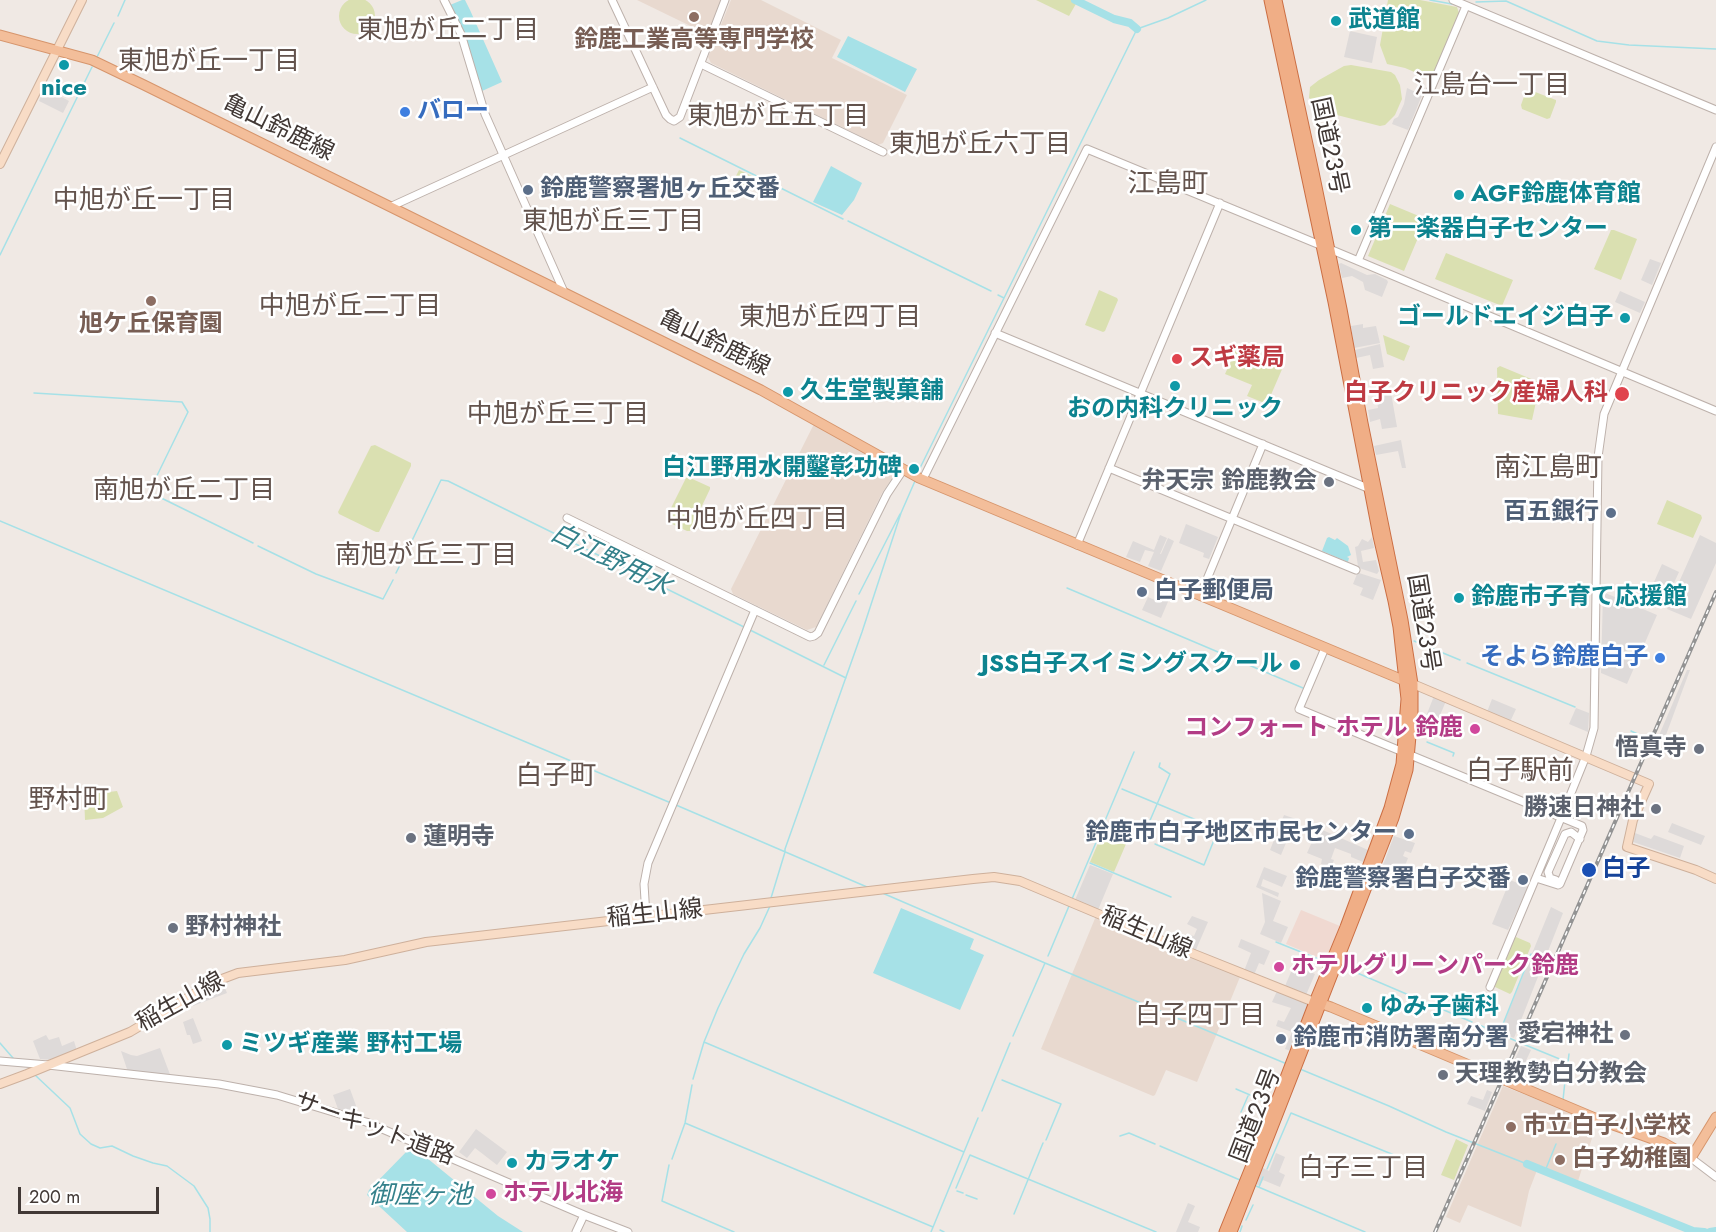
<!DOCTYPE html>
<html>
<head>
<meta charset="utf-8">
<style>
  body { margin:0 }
  #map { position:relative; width:1716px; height:1232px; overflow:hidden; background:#f0e9e4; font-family:Jost,sans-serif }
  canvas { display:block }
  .scale { position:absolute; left:18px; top:1187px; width:141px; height:27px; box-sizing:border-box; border:3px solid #413835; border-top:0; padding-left:8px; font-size:18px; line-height:21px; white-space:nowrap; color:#413835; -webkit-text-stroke:4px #fff; paint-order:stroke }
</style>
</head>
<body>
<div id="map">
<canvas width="1716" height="1232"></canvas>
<div class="scale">200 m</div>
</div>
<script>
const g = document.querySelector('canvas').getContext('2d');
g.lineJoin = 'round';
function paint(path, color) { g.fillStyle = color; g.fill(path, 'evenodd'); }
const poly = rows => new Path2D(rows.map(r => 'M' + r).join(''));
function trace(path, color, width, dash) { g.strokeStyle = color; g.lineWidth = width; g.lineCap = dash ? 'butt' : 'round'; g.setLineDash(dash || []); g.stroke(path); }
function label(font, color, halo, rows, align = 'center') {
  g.font = font + ' Jost,"Noto Sans JP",sans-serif'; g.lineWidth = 5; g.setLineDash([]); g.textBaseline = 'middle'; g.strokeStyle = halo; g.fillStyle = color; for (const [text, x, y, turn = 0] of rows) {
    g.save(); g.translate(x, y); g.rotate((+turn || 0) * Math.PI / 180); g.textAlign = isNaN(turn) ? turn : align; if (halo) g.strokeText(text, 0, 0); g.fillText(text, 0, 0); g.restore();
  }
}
const commercial = poly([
  [1301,910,1340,926,1328,954,1326,954,1324,960,1286,944]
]);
const education = poly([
  [637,0,722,0,709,35],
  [731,0,761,0,841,40,832,58,907,95,883,143,878,145,711,63,708,57],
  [814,424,895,470,895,474,882,493,816,627,807,630,733,594,731,589],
  [1096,916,1240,977,1197,1082,1166,1070,1155,1095,1153,1096,1041,1049],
  [1503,1086,1597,1123,1578,1181,1546,1168,1549,1161,1546,1168,1539,1165,1529,1191,1521,1227,1468,1205,1460,1223,1446,1217]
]);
const green = poly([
  '339 16a18 18 0 1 1 36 0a18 18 0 1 1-36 0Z',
  [1036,0,1072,0,1077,2,1069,16],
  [1388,0,1420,0,1457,7,1459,13,1431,79,1405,68,1387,64,1380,45],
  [1351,65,1391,72,1395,75,1400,85,1402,99,1395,115,1385,125,1380,126,1329,113,1309,98,1310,87,1319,80,1344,66],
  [1530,90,1556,100,1556,102,1550,118,1547,119,1522,109,1521,105,1526,91],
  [739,170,754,177,746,193,731,186],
  [1390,204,1426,219,1404,271,1368,256],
  [1611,230,1614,230,1637,239,1621,280,1594,269],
  [1446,253,1513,280,1502,306,1435,279],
  [1099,290,1117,298,1118,300,1105,331,1103,332,1085,325],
  [1383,335,1410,346,1404,361,1387,354],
  [1237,348,1283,367,1267,404,1247,396,1252,385,1225,374],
  [1500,366,1541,383,1542,386,1536,402,1532,420,1498,414,1497,368],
  [375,445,411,463,411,466,379,532,376,532,339,514,338,512,371,446],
  [688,477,710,487,710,489,690,531,687,531,668,522,666,518,686,478],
  [1667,500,1701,515,1702,518,1693,538,1657,524],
  [117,791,123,807,103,818,85,820,84,795],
  [1105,827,1129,837,1114,872,1090,862],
  [1516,937,1530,943,1531,946,1512,992,1510,994,1495,987,1493,985,1513,939],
  [1456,1139,1468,1145,1454,1180,1441,1175]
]);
const parking = poly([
  [1350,31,1377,37,1372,63,1344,57],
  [45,88,69,101,63,113,39,101],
  [1407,88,1422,95,1408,130,1392,124,1394,119,1398,117,1404,104],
  [1650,259,1661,263,1652,285,1641,280],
  [1341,263,1367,275,1375,274,1387,280,1388,282,1382,297,1365,290,1363,282,1352,276,1342,278,1339,264],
  [1620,291,1645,302,1640,313,1615,302],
  [1363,324,1363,328,1376,326,1380,343,1354,348,1351,326],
  [1380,344,1384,367,1373,369,1370,355,1356,358,1355,350],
  [1391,393,1397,427,1382,429,1380,419,1370,422,1368,410,1378,408,1377,400,1380,399,1379,395],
  [1401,440,1406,468,1402,468,1398,451,1376,455,1374,446],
  [1186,524,1218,537,1209,559,1203,557,1204,553,1179,543],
  [1160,535,1167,538,1160,554,1161,554,1168,538,1174,541,1161,571,1148,566,1154,552,1145,550,1140,562,1126,557,1133,541,1154,550],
  [1700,535,1716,543,1716,563,1691,619,1667,609],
  [1372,537,1374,548,1361,551,1363,562,1376,560,1379,571,1377,574,1359,568,1358,566,1355,547,1358,546,1362,539,1368,542],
  [1662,564,1679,572,1663,607,1646,600],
  [1359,573,1381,580,1373,600,1360,595,1363,588,1353,584,1357,574],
  [1165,587,1173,590,1161,618,1142,610,1148,597,1159,602],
  [1603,592,1657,615,1627,684,1601,673],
  [1687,670,1690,670,1663,743,1657,740],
  [1434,696,1446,701,1430,739,1419,734],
  [1492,699,1516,709,1510,722,1487,712],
  [1576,708,1589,713,1588,732,1569,724],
  [1284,815,1296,819,1281,855,1270,850],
  [1672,823,1705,836,1701,845,1668,832],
  [1318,828,1368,850,1363,862,1351,857,1351,854,1335,848,1331,859,1334,860,1328,874,1322,872,1324,866,1321,864,1322,859,1307,853],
  [1635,833,1651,839,1654,835,1684,846,1680,858,1633,842],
  [1394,836,1415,843,1411,853,1405,851,1403,856,1408,858,1398,884,1395,885,1378,878],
  [1090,865,1113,874,1098,910,1075,900],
  [1264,867,1287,876,1282,887,1263,879,1261,886,1279,893,1278,897,1256,887],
  [1510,880,1528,887,1508,930,1492,924],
  [1262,893,1281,901,1273,921,1288,927,1281,943,1260,934,1265,922],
  [1551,907,1563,913,1514,1038,1500,1032],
  [1192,916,1208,922,1195,952,1185,948,1190,935,1194,936,1197,929,1187,924],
  [1241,939,1270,951,1264,965,1259,963,1254,975,1244,971,1251,953,1238,947],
  [1294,965,1315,974,1306,995,1285,986],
  [222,981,227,993,193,1006,192,998],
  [1277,991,1306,1003,1309,1008,1291,1051,1285,1049,1292,1032,1276,1026,1278,1020,1284,1022,1291,1008,1272,1002],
  [193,1018,202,1041,193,1044,190,1035,187,1035,183,1022],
  [46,1035,49,1040,59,1037,62,1046,74,1041,77,1051,52,1060,40,1059,33,1041],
  [1521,1046,1531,1050,1516,1082,1507,1076],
  [160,1048,171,1077,128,1072,121,1051,131,1055,137,1056],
  [350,1089,359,1114,338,1109,333,1095],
  [1487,1090,1492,1092,1485,1111,1467,1104,1471,1096,1483,1100],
  [476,1129,507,1152,497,1165,475,1148,467,1158,459,1152],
  [1276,1153,1285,1157,1279,1172,1285,1175,1280,1187,1263,1180,1260,1186,1256,1184,1263,1168,1269,1171],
  [1188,1203,1195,1206,1188,1222,1200,1227,1198,1232,1176,1232]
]);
const water = poly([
  [462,0,465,0,470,10,502,82,482,91,466,39,450,5],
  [848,36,917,69,905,92,837,57],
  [831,166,862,183,854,200,842,215,813,202],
  [1329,537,1335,540,1337,538,1348,546,1351,555,1347,557,1349,558,1348,562,1322,551,1327,538],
  [901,908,974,939,970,949,984,955,960,1010,873,973],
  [409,1149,422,1154,498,1216,523,1232,407,1232,367,1195,369,1190]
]);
const stream = poly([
  [1430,0,1452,4],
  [1476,2,1506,1,1597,41,1629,45,1716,49],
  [118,16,125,0],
  [97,57,114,23],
  [680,138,843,219],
  [848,221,991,291],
  [0,255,92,67],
  [998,295,1004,298],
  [34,393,182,402,188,412,149,492,253,543],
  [918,472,1137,29,1168,18,1206,0],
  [0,521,671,803],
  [258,546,316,574,383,599,393,580],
  [408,549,441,480,448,481,746,628],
  [396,573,405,555],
  [1067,588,1303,688],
  [859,594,900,514],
  [750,630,846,678],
  [1414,641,1460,660],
  [1467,663,1575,707],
  [824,665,856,601],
  [1631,731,1644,737],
  [1427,742,1454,753,1453,756],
  [1122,789,1225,832],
  [676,805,867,887],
  [1104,823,1134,752],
  [1106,824,1142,839,1170,774,1159,767,1160,763],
  [1155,844,1204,865,1218,830],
  [1090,863,1171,897],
  [880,892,1045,963,1287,1064],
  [771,898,785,852,785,849,862,632,901,513,915,481],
  [1072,899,1103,826],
  [1276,942,1321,960],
  [1048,956,1069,906],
  [1343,969,1355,972,1472,1022],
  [1477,1024,1516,1041],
  [1499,1034,1531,954],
  [1013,1036,1045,963],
  [704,1042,964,1152],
  [0,1043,13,1058],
  [1523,1044,1567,1062,1563,1100],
  [1568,1062,1569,1054],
  [1300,1069,1389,1106,1446,1132,1527,1164],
  [35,1075,70,1108,80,1134,91,1144,100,1148,112,1146,133,1156,153,1163,167,1166,194,1186,208,1208,210,1219,210,1232],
  [693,1079,704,1042,718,1008,744,954,760,928,770,906],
  [1002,1080,1061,1104,1046,1140],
  [1236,1089,1269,1103],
  [982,1111,1010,1043],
  [1241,1112,1248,1096],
  [685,1123,933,1227],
  [1120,1136,1129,1133,1155,1144],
  [1160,1146,1240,1180],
  [672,1159,685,1123,692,1085],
  [669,1165,662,1201,734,1232],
  [1267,1169,1291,1113,1399,1157],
  [1545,1171,1556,1144],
  [1256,1186,1365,1232],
  [1259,1187,1263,1177],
  [956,1188,970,1155,1156,1232],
  [957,1191,963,1193],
  [966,1195,977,1199],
  [1014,1214,1043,1143],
  [1246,1220,1253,1205],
  [940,1230,944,1232],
  [931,1232,978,1118],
  [1240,1232,1242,1226]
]);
const river = poly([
  [1075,0,1114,19,1130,23,1137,29],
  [1527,1164,1693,1231,1704,1232],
  [1710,1232,1716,1231]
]);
const tertiary = poly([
  [444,0,461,34,485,114,564,292],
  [612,0,666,115,670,119,674,121,680,117,725,0],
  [1453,0,1716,110],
  [701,64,883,152],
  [392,206,653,87],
  [1358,261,1466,6],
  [995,333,1370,489],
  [1109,468,1356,570],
  [923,479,1087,149,1320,245,1716,411],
  [567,518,810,637,814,636,818,633,887,494,903,470],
  [1077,545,1220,203],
  [1200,596,1263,444],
  [1325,648,1299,709,1582,826,1583,830,1560,884,1558,885,1536,878],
  [1556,880,1550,878,1548,872,1565,834,1571,832,1580,839],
  [646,916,644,884,648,863,755,610],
  [1490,987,1561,818,1586,756,1594,728,1598,457,1604,414,1716,147],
  [0,1061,48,1065,219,1084,277,1095,366,1122,584,1215,628,1232],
  [1691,1158,1716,1177],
  [576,1232,584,1215]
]);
const secondary = poly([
  [0,164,82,0],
  [1413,684,1649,784,1633,820,1627,847,1696,870,1716,879],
  [0,1084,27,1074,130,1032,214,982,238,973,345,960,426,942,973,879,994,877,1020,881,1189,952,1314,1002]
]);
const primary = poly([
  [0,35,92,60,144,85,761,390,919,478,1410,683],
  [1316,1002,1331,1007,1602,1121,1664,1143,1691,1158,1716,1117]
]);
const trunk = poly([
  [1224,1232,1260,1143,1314,1002,1345,927,1389,808,1401,764,1406,699,1398,627,1393,601,1378,536,1333,302,1269,0],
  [1232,1232,1394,818,1408,770,1413,713,1413,684,1403,620,1363,423,1342,309,1314,172,1277,0]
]);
const rail = poly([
  [1435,1232,1716,592]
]);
const markers = [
  [694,17,6,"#8d6e63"],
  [1336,21,6,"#0f9aa8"],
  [64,65,6,"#0f9aa8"],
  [405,112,6,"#3f7fe0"],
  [528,190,6,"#5c6f8a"],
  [1459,195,6,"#0f9aa8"],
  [1356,230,6,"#0f9aa8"],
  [151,301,6,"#8d6e63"],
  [1625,318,6,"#0f9aa8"],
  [1177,359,6,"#e0444e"],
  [1175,386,6,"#0f9aa8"],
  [788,392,6,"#0f9aa8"],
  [1622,394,8,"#e0444e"],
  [914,469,6,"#0f9aa8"],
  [1329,482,6,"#6b7280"],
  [1611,513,6,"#5c6f8a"],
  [1142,592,6,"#5c6f8a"],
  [1459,598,6,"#0f9aa8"],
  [1660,658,6,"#3f7fe0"],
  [1295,665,6,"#0f9aa8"],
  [1475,729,6,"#d1479c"],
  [1699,749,6,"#6b7280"],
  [1656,809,6,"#6b7280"],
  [1409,834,6,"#5c6f8a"],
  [411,838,6,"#6b7280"],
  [1589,870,8,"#1a4fb4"],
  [1523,880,6,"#5c6f8a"],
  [173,928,6,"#6b7280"],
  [1279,967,6,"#d1479c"],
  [1367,1008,6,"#0f9aa8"],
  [1625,1035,6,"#6b7280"],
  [1281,1039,6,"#5c6f8a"],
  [227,1045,6,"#0f9aa8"],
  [1443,1075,6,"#6b7280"],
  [1511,1127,6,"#8d6e63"],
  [1560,1160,6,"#8d6e63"],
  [512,1163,6,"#0f9aa8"],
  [491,1194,6,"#d1479c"]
];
const cultureNames = [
  ["武道館",1348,21],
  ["nice",64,89,"center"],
  ["AGF鈴鹿体育館",1471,195],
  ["第一楽器白子センター",1368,230],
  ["ゴールドエイジ白子",1613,318,"right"],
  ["久生堂製菓舗",800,392],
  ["おの内科クリニック",1175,410,"center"],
  ["白江野用水開鑿彰功碑",902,469,"right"],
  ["鈴鹿市子育て応援館",1471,598],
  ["JSS白子スイミングスクール",1283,665,"right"],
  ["ゆみ子歯科",1379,1008],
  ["ミツギ産業 野村工場",239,1045],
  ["カラオケ",524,1163]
];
const educationNames = [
  ["鈴鹿工業高等専門学校",694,41],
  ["旭ケ丘保育園",151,325],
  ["市立白子小学校",1523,1127,"left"],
  ["白子幼稚園",1572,1160,"left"]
];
const shopNames = [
  ["バロー",417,112],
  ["そよら鈴鹿白子",1648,658,"right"]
];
const streetNames = [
  ["亀山鈴鹿線",278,129,26],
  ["国道23号",1328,146,78],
  ["亀山鈴鹿線",714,344,26],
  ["国道23号",1422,623,81],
  ["稲生山線",655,915,-6],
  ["稲生山線",1146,934,23],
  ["稲生山線",181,1003,-29],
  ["国道23号",1257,1116,-69],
  ["サーキット道路",374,1130,20]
];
const serviceNames = [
  ["鈴鹿警察署旭ヶ丘交番",540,190],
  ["百五銀行",1599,513,"right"],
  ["白子郵便局",1154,592],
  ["鈴鹿市白子地区市民センター",1397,834,"right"],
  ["鈴鹿警察署白子交番",1511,880,"right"],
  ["鈴鹿市消防署南分署",1293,1039]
];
const healthNames = [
  ["スギ薬局",1189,359],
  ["白子クリニック産婦人科",1608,394,"right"]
];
const worshipNames = [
  ["弁天宗 鈴鹿教会",1317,482],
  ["悟真寺",1687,749],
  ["勝速日神社",1644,809],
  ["蓮明寺",423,838,"left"],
  ["野村神社",185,928,"left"],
  ["愛宕神社",1613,1035],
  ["天理教勢白分教会",1455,1075,"left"]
];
const hotelNames = [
  ["コンフォート ホテル 鈴鹿",1463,729,"right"],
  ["ホテルグリーンパーク鈴鹿",1291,967],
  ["ホテル北海",503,1194]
];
const transitNames = [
  ["白子",1602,870]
];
const neighbourhoodNames = [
  ["東旭が丘二丁目",448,32],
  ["東旭が丘一丁目",209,63],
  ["江島台一丁目",1492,87],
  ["東旭が丘五丁目",778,118],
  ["東旭が丘六丁目",980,146],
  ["中旭が丘一丁目",144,202],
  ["東旭が丘三丁目",613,223],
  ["中旭が丘二丁目",350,308],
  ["東旭が丘四丁目",830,319],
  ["中旭が丘三丁目",558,416],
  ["南旭が丘二丁目",184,492],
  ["中旭が丘四丁目",757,521],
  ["南旭が丘三丁目",426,557],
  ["白子四丁目",1200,1017],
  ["白子三丁目",1363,1170]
];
const waterNames = [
  ["白江野用水",610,561,26],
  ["御座ヶ池",420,1197]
];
const quarterNames = [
  ["江島町",1168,185],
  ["南江島町",1548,469],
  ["白子駅前",1520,772],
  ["白子町",556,777],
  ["野村町",69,801]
];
paint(commercial, '#f0d9d1');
paint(education, '#e8d9cf');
paint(green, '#dae0b1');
paint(parking, '#dedad9');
paint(water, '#a6e1e7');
trace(stream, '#a6e1e7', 1.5);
trace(river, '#a6e1e7', 8);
trace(tertiary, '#bdb1ab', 9);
trace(secondary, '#ceb09b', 10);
trace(primary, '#d6956c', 11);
trace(trunk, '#cb6e43', 11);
trace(tertiary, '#fff', 7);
trace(secondary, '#f8dcc6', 8);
trace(primary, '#f3be9a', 9);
trace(trunk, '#f0ae86', 9);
trace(rail, '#939393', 4);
trace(rail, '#fff', 1.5, [4.5]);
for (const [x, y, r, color] of markers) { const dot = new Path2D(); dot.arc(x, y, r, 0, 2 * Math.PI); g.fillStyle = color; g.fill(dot); trace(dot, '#fff', 2); }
label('bold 24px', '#0d838f', '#fff', cultureNames, 'left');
label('bold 24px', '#785e54', '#fff', educationNames);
label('bold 24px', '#366cbe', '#fff', shopNames, 'left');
label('24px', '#413835', '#fff', streetNames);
label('bold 24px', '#4e5e75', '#fff', serviceNames, 'left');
label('bold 24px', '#be3a42', '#fff', healthNames, 'left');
label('bold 24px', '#5b616d', '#fff', worshipNames, 'right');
label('bold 24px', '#b23c85', '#fff', hotelNames, 'left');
label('bold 24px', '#164399', '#fff', transitNames, 'left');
label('26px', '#63534d', '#fff', neighbourhoodNames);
label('italic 26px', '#34818b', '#fff', waterNames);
label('27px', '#63534d', '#fff', quarterNames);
</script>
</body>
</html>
